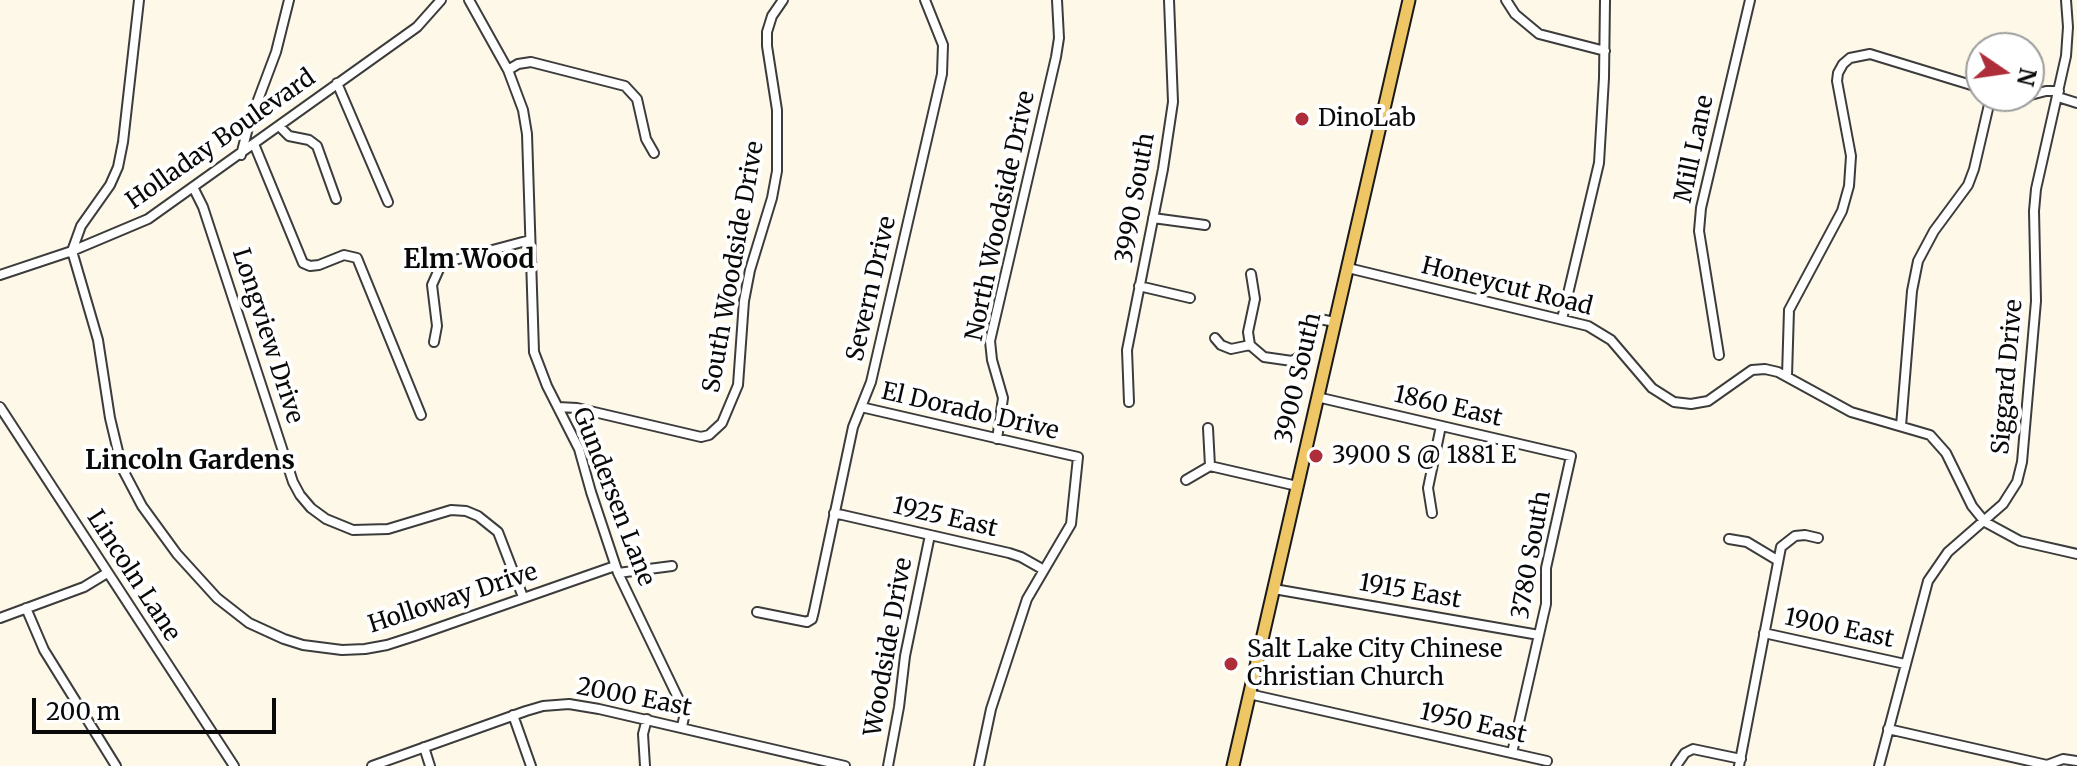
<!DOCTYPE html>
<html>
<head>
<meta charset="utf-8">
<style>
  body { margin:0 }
  #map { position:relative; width:2077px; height:766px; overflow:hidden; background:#fdf8e7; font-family:Merriweather,serif }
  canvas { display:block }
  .north { position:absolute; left:1965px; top:32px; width:80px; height:80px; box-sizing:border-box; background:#fff; border:2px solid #9d9d9d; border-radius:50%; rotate:103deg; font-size:22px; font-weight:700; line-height:32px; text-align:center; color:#090909 }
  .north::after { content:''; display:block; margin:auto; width:28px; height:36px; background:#ae2d3a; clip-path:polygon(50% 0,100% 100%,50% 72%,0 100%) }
  .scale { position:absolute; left:32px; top:698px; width:244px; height:36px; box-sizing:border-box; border:4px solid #090909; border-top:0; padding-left:10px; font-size:24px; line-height:28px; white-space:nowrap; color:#090909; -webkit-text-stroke:6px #fff; paint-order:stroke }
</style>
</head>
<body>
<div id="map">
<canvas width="2077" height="766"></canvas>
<div class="north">N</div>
<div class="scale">200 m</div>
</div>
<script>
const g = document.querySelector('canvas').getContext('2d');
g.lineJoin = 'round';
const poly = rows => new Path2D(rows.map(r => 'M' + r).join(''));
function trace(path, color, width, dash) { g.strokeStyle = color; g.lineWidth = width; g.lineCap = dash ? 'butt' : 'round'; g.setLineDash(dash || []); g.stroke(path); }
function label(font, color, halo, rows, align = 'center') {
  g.font = font + ' Merriweather,serif'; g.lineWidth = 8; g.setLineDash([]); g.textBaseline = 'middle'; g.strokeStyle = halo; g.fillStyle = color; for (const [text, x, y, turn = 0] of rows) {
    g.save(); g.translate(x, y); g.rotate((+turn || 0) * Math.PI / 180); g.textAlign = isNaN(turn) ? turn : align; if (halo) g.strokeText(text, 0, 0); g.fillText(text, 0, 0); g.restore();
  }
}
const minor = poly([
  [469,0,508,70,523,110,527,134,534,352,547,386,579,449,591,492,618,573,680,702,684,717,682,727],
  [1506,0,1515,14,1539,34,1605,51],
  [508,70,518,64,531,62,625,86,637,99,646,139,654,153],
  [337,83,388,202],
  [2008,96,2019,98,2046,91,2059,91],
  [2058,97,2077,103],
  [280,127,289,136,309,140,317,146,336,199],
  [254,144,303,263,310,266,319,265,344,255,357,258,421,415],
  [241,155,249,124,276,52,289,0],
  [194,189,203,207,293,482,300,495,311,508,326,519,353,530,388,529,451,510,466,511,478,516,498,532,523,597],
  [1153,218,1205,225],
  [72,251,98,340,110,418,122,468,142,506,177,554,217,598,249,623,284,639,303,645,342,650,365,649,387,645,415,636,615,566],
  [72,251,81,226,110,185,118,167,123,142,139,0],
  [1348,268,1588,326,1611,340,1652,388,1674,402,1691,404,1708,401,1752,370,1765,369,1778,372,1851,412,1930,435,1946,453,1972,506,1985,522,2020,541,2077,554],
  [0,275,72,251,148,219,417,27,441,0],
  [1139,286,1190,298],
  [1562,319,1599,163,1604,78,1605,0],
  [1215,338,1221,345,1231,349,1250,345],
  [434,342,437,326,432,285,440,267,451,261,530,240],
  [1250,345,1264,357,1292,361,1299,357,1308,346,1309,317,1335,322],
  [1250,345,1248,332,1255,299,1251,274],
  [1719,355,1699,231,1701,208,1750,0],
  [1787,376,1789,310,1842,211,1849,186,1851,156,1837,81,1838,73,1843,64,1850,58,1870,54,1981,88],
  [1317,397,1571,456,1546,568,1546,604,1512,753],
  [1129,402,1127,350,1163,169,1173,102,1169,0],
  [0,407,234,766],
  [558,407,577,408,701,437,709,435,722,423,738,385,744,301,750,270,772,198,777,171,777,110,767,46,767,32,772,16,783,0],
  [861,407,1078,457,1071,524,1027,599,991,709,979,766],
  [1901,426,1912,291,1918,261,1934,231,1968,185,1974,169,1991,96],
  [1208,428,1210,466],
  [997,439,1003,398,992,360,990,341,1056,57,1059,38,1057,0],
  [1186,480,1210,466,1297,486],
  [834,513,1009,553,1021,557,1044,570],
  [1432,513,1428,488,1441,426],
  [1729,539,1747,542,1777,560],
  [618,573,672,566],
  [1274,589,1539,635],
  [26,608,44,650,116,766],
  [757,612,807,622,812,619,814,611,853,427,871,382,942,74,943,45,925,0],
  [0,618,84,587,107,573],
  [1764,633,1905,664],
  [1249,694,1547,761],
  [513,715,531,766],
  [1888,729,2047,765,2063,759,2077,761],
  [424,747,430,766],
  [372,766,526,711,543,706,569,704,599,709,845,766],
  [645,766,643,734,647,719],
  [888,766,899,707,905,656,930,535],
  [1676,766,1685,753,1693,749,1741,759],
  [1739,766,1781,547,1795,536,1805,535,1818,538],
  [1879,766,1928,581,1948,552,2003,504,2017,482,2022,462,2036,301,2034,211,2036,189,2066,56,2068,27,2066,0]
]);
const major = poly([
  [1233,766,1409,0]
]);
const markers = [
  [1302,119,8,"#ae2d3a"],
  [1316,456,8,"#ae2d3a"],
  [1231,664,8,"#ae2d3a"]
];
const poiNames = [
  ["DinoLab",1318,119],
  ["3900 S @ 1881 E",1332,456],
  ["Salt Lake City Chinese",1247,650],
  ["Christian Church",1247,678]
];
const streetNames = [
  ["Holladay Boulevard",221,140,-35],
  ["Mill Lane",1695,149,-78],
  ["3990 South",1136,198,-80],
  ["North Woodside Drive",1001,216,-78],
  ["South Woodside Drive",734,267,-80],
  ["Honeycut Road",1507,287,14],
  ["Severn Drive",872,289,-77],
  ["Longview Drive",267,336,72],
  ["Siggard Drive",2008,377,-85],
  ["3900 South",1299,378,-77],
  ["1860 East",1448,407,13],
  ["El Dorado Drive",970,412,13],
  ["Gundersen Lane",613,497,69],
  ["1925 East",945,518,13],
  ["3780 South",1532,555,-80],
  ["Lincoln Lane",133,576,57],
  ["1915 East",1410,592,10],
  ["Holloway Drive",453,599,-18],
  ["1900 East",1839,629,12],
  ["Woodside Drive",889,647,-80],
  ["2000 East",634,698,11],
  ["1950 East",1473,724,13]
];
const neighbourhoodNames = [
  ["Elm Wood",469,261],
  ["Lincoln Gardens",190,462]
];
trace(minor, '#3c3c3c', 12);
trace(major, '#1a1a1a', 15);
trace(minor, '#fff', 8);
trace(major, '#eec666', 11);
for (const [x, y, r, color] of markers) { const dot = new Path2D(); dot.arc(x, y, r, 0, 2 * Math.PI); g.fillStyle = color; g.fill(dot); trace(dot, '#fff', 3); }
label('24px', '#090909', '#fff', poiNames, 'left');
label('24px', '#090909', '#fff', streetNames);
label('bold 26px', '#090909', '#fff', neighbourhoodNames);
</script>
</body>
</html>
